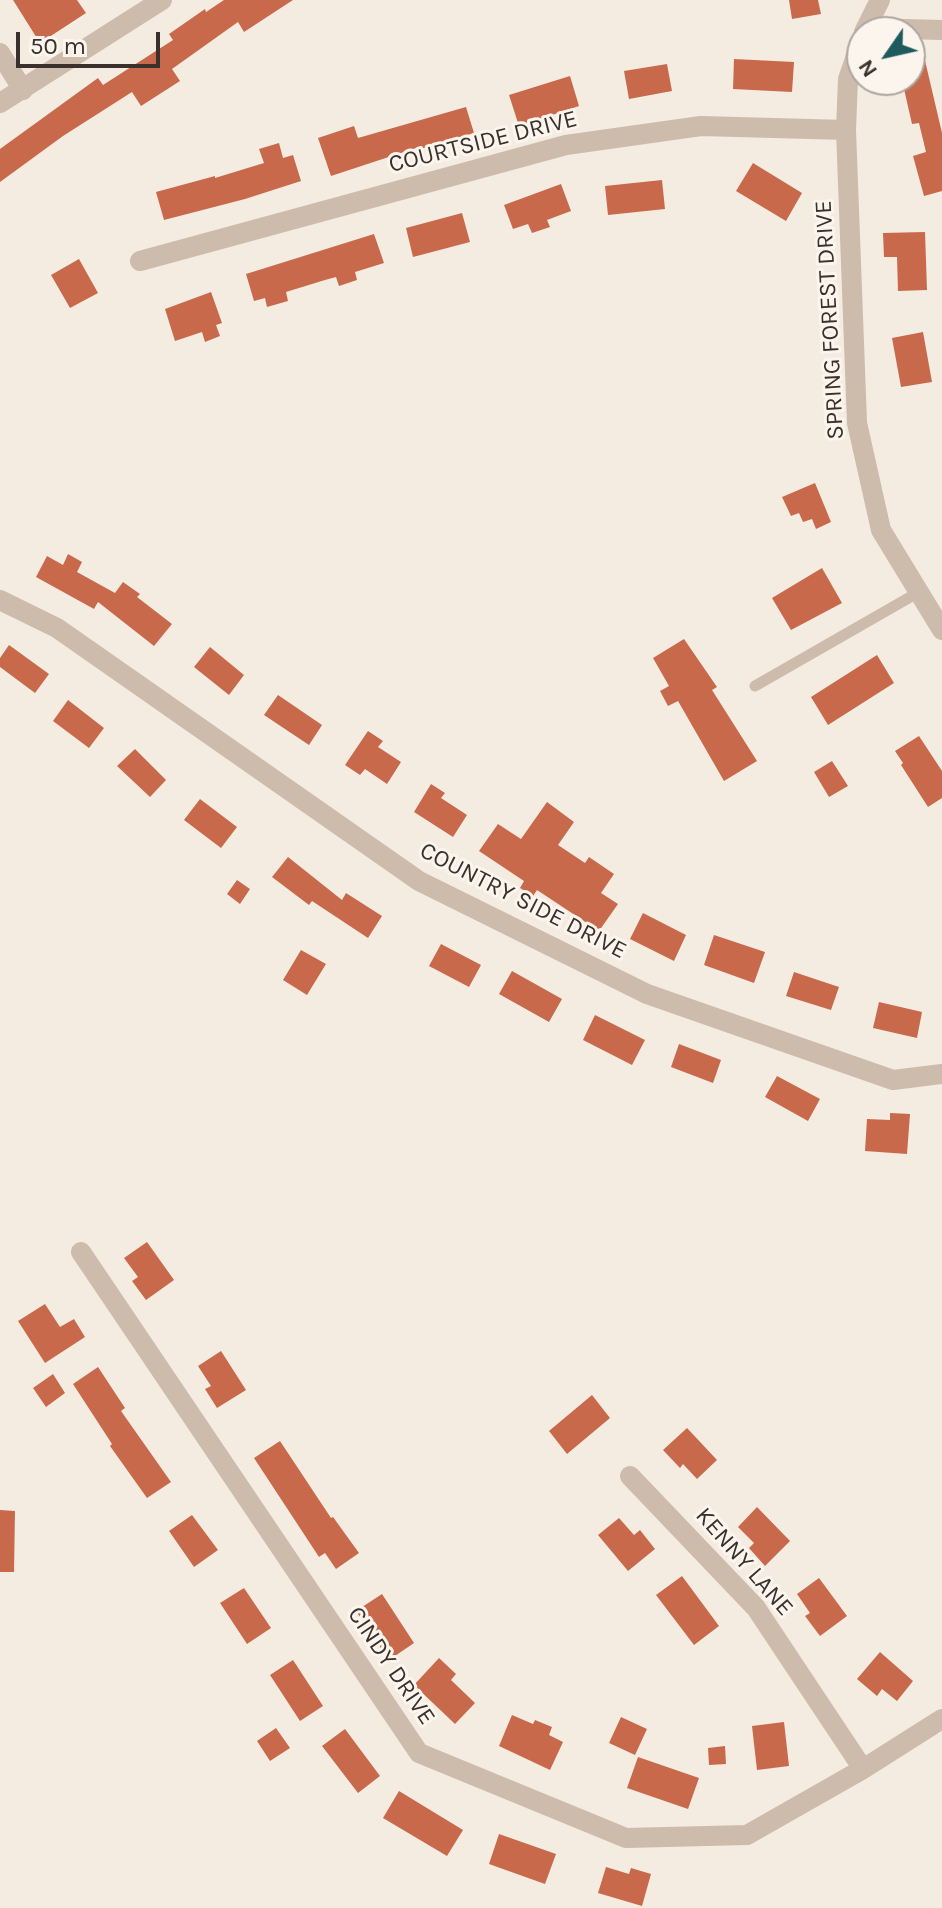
<!DOCTYPE html>
<html>
<head>
<meta charset="utf-8">
<style>
  body { margin:0 }
  #map { position:relative; width:942px; height:1908px; overflow:hidden; background:#f4ebe1; font-family:Karla,sans-serif }
  canvas { display:block }
  .north { position:absolute; left:846px; top:16px; width:80px; height:80px; box-sizing:border-box; background:#fbf5ee; border:2px solid #aea6a0; border-radius:50%; rotate:236deg; font-size:22px; font-weight:700; line-height:32px; text-align:center; color:#3b302b }
  .north::after { content:''; display:block; margin:auto; width:28px; height:36px; background:#1f5a5e; clip-path:polygon(50% 0,100% 100%,50% 72%,0 100%) }
  .scale { position:absolute; left:16px; top:32px; width:144px; height:36px; box-sizing:border-box; border:4px solid #3b302b; border-top:0; padding-left:10px; font-size:24px; line-height:28px; white-space:nowrap; color:#3b302b; -webkit-text-stroke:6px #fbf5ee; paint-order:stroke }
</style>
</head>
<body>
<div id="map">
<canvas width="942" height="1908"></canvas>
<div class="north">N</div>
<div class="scale">50 m</div>
</div>
<script>
const g = document.querySelector('canvas').getContext('2d');
g.lineJoin = 'round';
function paint(path, color) { g.fillStyle = color; g.fill(path, 'evenodd'); }
const poly = rows => new Path2D(rows.map(r => 'M' + r).join(''));
function trace(path, color, width, dash) { g.strokeStyle = color; g.lineWidth = width; g.lineCap = dash ? 'butt' : 'round'; g.setLineDash(dash || []); g.stroke(path); }
function label(font, color, halo, rows, align = 'center') {
  g.font = font + ' Karla,sans-serif'; g.lineWidth = 6; g.setLineDash([]); g.textBaseline = 'middle'; g.strokeStyle = halo; g.fillStyle = color; for (const [text, x, y, turn = 0] of rows) {
    g.save(); g.translate(x, y); g.rotate((+turn || 0) * Math.PI / 180); g.textAlign = isNaN(turn) ? turn : align; if (halo) g.strokeText(text, 0, 0); g.fillText(text, 0, 0); g.restore();
  }
}
const building = poly([
  [13,0,77,0,86,13,40,43],
  [224,0,293,0,244,32,238,22,172,69,180,81,141,106,132,92,63,136,0,182,0,149,98,78,103,85,173,40,169,34,205,9,206,12],
  [789,0,818,0,821,14,792,19],
  [923,52,942,133,942,191,924,196,913,156,926,152,919,123,912,124,902,80,910,80,910,55],
  [734,59,794,62,792,92,733,89],
  [667,64,672,91,629,99,624,71],
  [570,76,579,106,519,126,509,95],
  [466,107,474,133,417,150,416,148,331,176,318,138,354,126,358,138],
  [279,143,283,158,293,155,301,181,245,199,164,220,156,192,215,176,215,178,264,163,259,149],
  [753,163,802,193,786,221,736,191],
  [662,180,665,209,608,215,605,186],
  [561,184,571,211,547,220,550,227,532,233,528,224,513,229,504,205],
  [462,213,470,242,413,257,406,228],
  [925,232,927,290,898,291,897,257,884,257,883,233],
  [374,234,384,263,355,272,357,280,339,286,336,277,325,280,286,292,288,301,267,307,265,298,254,301,246,274],
  [79,259,98,293,70,308,51,275],
  [211,292,222,323,216,325,220,336,205,342,202,332,175,341,165,309],
  [923,332,932,382,901,387,892,338],
  [815,483,831,522,816,529,812,519,803,522,799,513,791,516,782,497],
  [68,554,82,562,77,572,115,593,123,582,140,594,137,597,172,624,154,646,98,602,94,609,36,577,47,556,63,565],
  [822,568,842,603,791,630,772,598],
  [684,639,717,687,712,690,757,761,724,781,678,701,668,706,660,691,669,686,653,658],
  [9,645,49,674,35,693,0,667,0,658],
  [210,647,244,675,229,695,194,667],
  [877,655,894,683,828,725,811,697],
  [278,695,322,725,309,745,264,715],
  [68,700,104,728,89,748,53,721],
  [368,731,383,741,378,747,401,762,387,784,365,769,360,775,345,765],
  [919,736,942,771,942,798,928,807,901,765,903,763,895,751],
  [135,749,166,780,150,797,117,766],
  [832,761,848,786,829,797,814,772],
  [431,784,445,793,441,798,467,815,453,837,414,812],
  [200,799,237,827,221,848,184,820],
  [547,802,574,822,558,845,585,863,589,857,614,874,601,893,618,904,599,931,537,890,533,896,520,888,524,881,479,851,498,824,521,839],
  [288,857,342,900,346,893,382,916,368,938,312,901,309,905,272,877],
  [237,880,250,889,240,904,227,894],
  [643,913,686,935,674,961,630,939],
  [714,935,765,952,754,983,704,965],
  [441,944,481,965,469,987,429,966],
  [301,950,326,964,307,995,283,980],
  [512,971,562,999,549,1022,499,994],
  [794,972,839,987,831,1010,786,996],
  [879,1002,922,1012,917,1038,873,1028],
  [595,1015,645,1040,632,1065,583,1040],
  [679,1044,721,1060,713,1083,671,1067],
  [777,1076,820,1099,808,1121,765,1097],
  [890,1113,910,1114,907,1154,865,1151,867,1119,890,1120],
  [147,1242,174,1280,146,1300,132,1281,138,1277,124,1258],
  [45,1304,60,1327,74,1319,85,1337,45,1363,18,1321],
  [221,1351,246,1390,217,1408,205,1389,211,1386,198,1366],
  [98,1367,125,1408,121,1411,171,1482,147,1498,110,1446,112,1444,73,1384],
  [53,1374,65,1393,46,1407,33,1388],
  [592,1395,610,1418,567,1454,549,1431],
  [687,1428,717,1460,697,1479,683,1464,680,1468,663,1450],
  [280,1441,331,1518,333,1517,359,1553,336,1569,325,1553,319,1557,254,1458],
  [757,1507,790,1541,765,1566,749,1548,754,1543,738,1527],
  [0,1510,15,1511,14,1572,0,1572],
  [192,1515,218,1550,194,1567,169,1531],
  [619,1518,634,1535,640,1530,655,1549,628,1571,598,1535],
  [682,1576,719,1626,694,1645,656,1595],
  [819,1578,847,1616,820,1636,805,1616,810,1613,797,1594],
  [244,1588,271,1628,247,1644,220,1603],
  [382,1594,414,1643,389,1660,356,1611],
  [880,1652,913,1681,897,1701,882,1689,877,1696,857,1679],
  [439,1658,456,1674,451,1680,475,1703,455,1724,414,1685],
  [293,1660,323,1706,300,1721,270,1675],
  [512,1715,533,1724,535,1720,552,1727,549,1735,563,1742,550,1770,499,1746],
  [621,1717,647,1729,635,1755,609,1743],
  [784,1722,789,1766,757,1770,752,1726],
  [276,1728,290,1748,270,1761,257,1741],
  [345,1729,380,1776,358,1793,322,1746],
  [725,1746,726,1764,709,1765,708,1748],
  [638,1757,699,1778,688,1809,627,1788],
  [399,1791,463,1830,447,1856,383,1818],
  [499,1834,556,1854,545,1884,489,1864],
  [606,1867,629,1874,631,1868,651,1874,642,1906,598,1893]
]);
const lane = poly([
  [755,686,919,592]
]);
const street = poly([
  [866,28,942,30],
  [864,32,880,0],
  [862,39,848,79,846,130,857,423,881,530,942,630],
  [0,53,23,90],
  [0,103,162,0],
  [140,261,566,145,701,126,846,130],
  [0,600,57,628,419,881,647,994,893,1080,942,1074],
  [81,1252,419,1753,626,1838,747,1835,863,1769,942,1719],
  [630,1476,756,1608,863,1769]
]);
const streetNames = [
  ["COURTSIDE DRIVE",483,142,-14],
  ["SPRING FOREST DRIVE",830,320,-93],
  ["COUNTRY SIDE DRIVE",523,901,27],
  ["KENNY LANE",744,1562,49],
  ["CINDY DRIVE",391,1666,56]
];
paint(building, '#c8694b');
trace(lane, '#cdbbac', 11);
trace(street, '#cdbbac', 20);
label('24px', '#3b302b', '#fbf5ee', streetNames);
</script>
</body>
</html>
